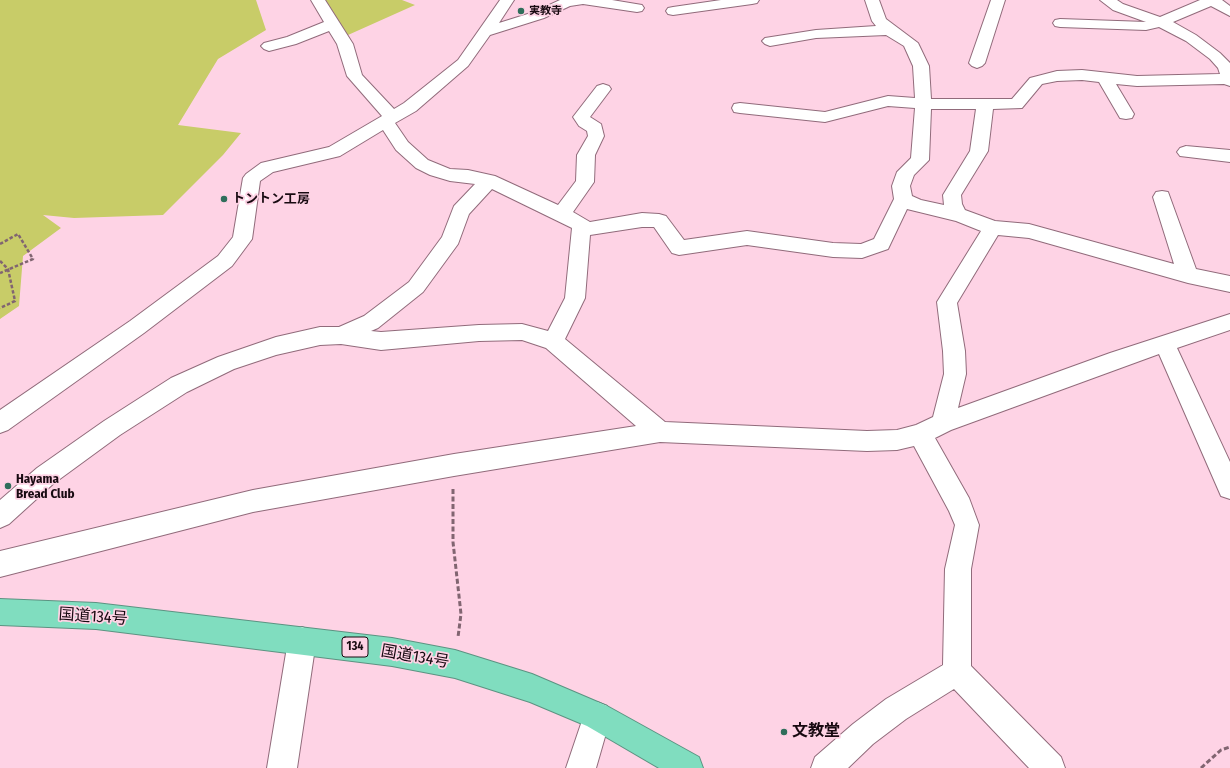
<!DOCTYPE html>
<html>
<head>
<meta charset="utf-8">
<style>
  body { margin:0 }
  canvas { display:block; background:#fed3e5 }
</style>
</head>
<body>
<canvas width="1230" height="768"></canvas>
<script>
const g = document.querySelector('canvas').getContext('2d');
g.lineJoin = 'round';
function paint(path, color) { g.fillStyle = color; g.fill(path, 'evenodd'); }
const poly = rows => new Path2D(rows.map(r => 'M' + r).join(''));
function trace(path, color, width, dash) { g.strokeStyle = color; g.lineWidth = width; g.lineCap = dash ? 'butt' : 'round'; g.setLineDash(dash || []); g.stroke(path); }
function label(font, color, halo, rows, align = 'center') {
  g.font = font + ' "Fira Sans Condensed","Noto Sans JP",sans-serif'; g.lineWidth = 3.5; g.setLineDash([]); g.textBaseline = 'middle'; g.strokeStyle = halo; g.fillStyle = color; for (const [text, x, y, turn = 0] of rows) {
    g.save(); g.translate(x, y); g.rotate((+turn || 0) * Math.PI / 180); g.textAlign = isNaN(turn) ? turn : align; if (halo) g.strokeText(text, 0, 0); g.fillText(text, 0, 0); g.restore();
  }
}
const green = poly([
  [0,0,256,0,266,30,218,59,178,125,241,133,223,155,163,215,74,218,43,215,61,228,23,256,19,306,0,319],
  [325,0,402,0,415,5,348,35,322,13]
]);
const pathFar1 = poly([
  [0,244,18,234,33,259,0,273],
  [0,261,8,269,15,301,0,308]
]);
const path = poly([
  [453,489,453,542,461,614,458,637],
  [1201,768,1221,750,1230,747]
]);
const minor = poly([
  [311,0,325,0,353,44,362,75,394,109,404,103,458,60,500,0,514,0,499,23,534,12,560,0,612,0,642,5,644,8,642,11,637,12,583,4,570,6,544,18,490,35,468,66,416,111,395,123,408,142,428,160,450,169,468,170,495,176,558,205,576,181,577,155,588,136,587,131,579,126,573,117,597,86,603,84,609,86,611,89,590,117,601,124,604,136,595,155,594,182,573,212,590,222,642,213,659,214,666,216,684,240,747,231,833,243,861,244,874,239,894,199,892,186,897,172,911,158,915,108,888,106,825,122,740,113,734,112,732,108,734,104,740,103,825,112,888,96,915,98,913,66,904,46,886,35,816,38,770,46,765,44,762,41,765,38,816,30,876,26,872,21,865,0,879,0,886,19,918,43,929,66,931,99,1012,99,1030,78,1057,71,1082,70,1137,76,1220,74,1218,68,1210,59,1186,41,1159,27,1146,30,1060,27,1055,26,1053,23,1055,20,1060,19,1146,22,1113,10,1100,0,1117,0,1123,4,1160,17,1200,0,1222,0,1230,6,1230,16,1211,6,1173,22,1196,35,1220,53,1230,63,1230,86,1224,84,1137,86,1116,84,1134,114,1132,118,1126,119,1120,118,1099,82,1082,80,1057,81,1042,84,1022,108,993,109,988,151,961,195,962,204,965,210,995,221,1029,224,1174,264,1153,197,1156,192,1162,191,1168,192,1196,269,1230,276,1230,292,1188,283,1029,238,998,235,957,303,965,351,966,374,958,408,1110,353,1230,314,1230,330,1177,348,1230,462,1230,499,1221,496,1159,354,951,430,935,438,969,498,979,525,971,569,971,666,1061,757,1065,768,1029,768,954,689,906,719,873,744,848,768,811,768,815,757,853,724,886,699,943,665,945,569,955,525,949,511,914,446,897,450,867,451,660,442,454,476,253,512,0,577,0,551,253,490,454,454,636,426,546,348,522,340,479,341,381,350,341,344,320,345,276,355,234,369,187,392,120,435,53,484,9,524,0,528,0,500,37,468,104,421,171,378,218,357,276,337,320,327,339,327,364,316,409,282,442,237,454,206,475,184,450,181,430,175,416,168,396,150,383,130,340,156,273,172,260,181,252,239,232,266,144,333,8,430,0,433,0,410,130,321,218,256,233,237,243,178,246,174,261,163,329,147,382,116,347,76,337,44,329,31,296,44,269,51,264,49,261,46,264,43,287,37,324,22,311,0],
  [931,109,976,109,970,151,943,195,944,205,921,200,912,196,910,186,914,175,929,160,931,109],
  [492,189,572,228,565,298,548,331,522,324,479,325,381,332,371,331,378,328,423,292,458,244,469,214,492,189],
  [907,209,956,221,981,231,937,302,943,351,944,374,933,417,916,425,897,430,867,431,665,422,565,339,585,298,590,235,642,227,654,227,672,253,679,255,747,245,833,257,862,258,888,249,907,209],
  [721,0,759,0,757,3,752,4,673,15,668,14,666,11,668,8,673,7,721,0],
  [991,0,1005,0,985,63,982,66,977,68,972,66,969,63,991,0],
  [1186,146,1230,150,1230,162,1180,156,1177,152,1180,148,1186,146],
  [302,627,312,631,316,641,297,768,267,768,288,641,292,631,302,627],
  [597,702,607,706,611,716,596,768,566,768,587,706,597,702]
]);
const highway = poly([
  [0,599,96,603,392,638,455,650,532,674,607,706,699,757,703,768,659,768,587,726,530,702,455,678,392,666,96,629,0,625,0,599]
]);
const markers = [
  [521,11,4,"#2f6e5b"],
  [224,199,4,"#2f6e5b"],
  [8,486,4,"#2f6e5b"],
  [784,732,4,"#2f6e5b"]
];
const farPoinames = [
  ["実教寺",529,11]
];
const shields = [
  [355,647,26]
];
const shieldNames = [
  ["134",355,647]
];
const poiNames = [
  ["トントン工房",232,199],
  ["Hayama",16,479],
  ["Bread Club",16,494]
];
const nearStreetnames = [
  ["国道134号",93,617,4],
  ["国道134号",415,657,10]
];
const nearPoinames = [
  ["文教堂",792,732]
];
paint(green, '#c8cc68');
trace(minor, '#916b7b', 2);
trace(highway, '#5c9382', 2);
trace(pathFar1, '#816571', 2.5, [3.5, 2]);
trace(path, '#816571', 3, [5, 2.5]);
paint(minor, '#fff');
paint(highway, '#80ddbf');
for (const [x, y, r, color] of markers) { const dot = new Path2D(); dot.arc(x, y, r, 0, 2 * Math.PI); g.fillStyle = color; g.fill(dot); trace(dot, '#fed3e5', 1.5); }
label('bold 11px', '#180a11', '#fed3e5', farPoinames, 'left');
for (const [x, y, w] of shields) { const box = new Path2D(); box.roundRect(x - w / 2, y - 10, w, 20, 3); g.fillStyle = '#fed3e5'; g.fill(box); trace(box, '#180a11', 1); }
label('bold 12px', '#180a11', null, shieldNames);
label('bold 13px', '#180a11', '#fed3e5', poiNames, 'left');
label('16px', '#180a11', '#fed3e5', nearStreetnames);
label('bold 16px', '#180a11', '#fed3e5', nearPoinames, 'left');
</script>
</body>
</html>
